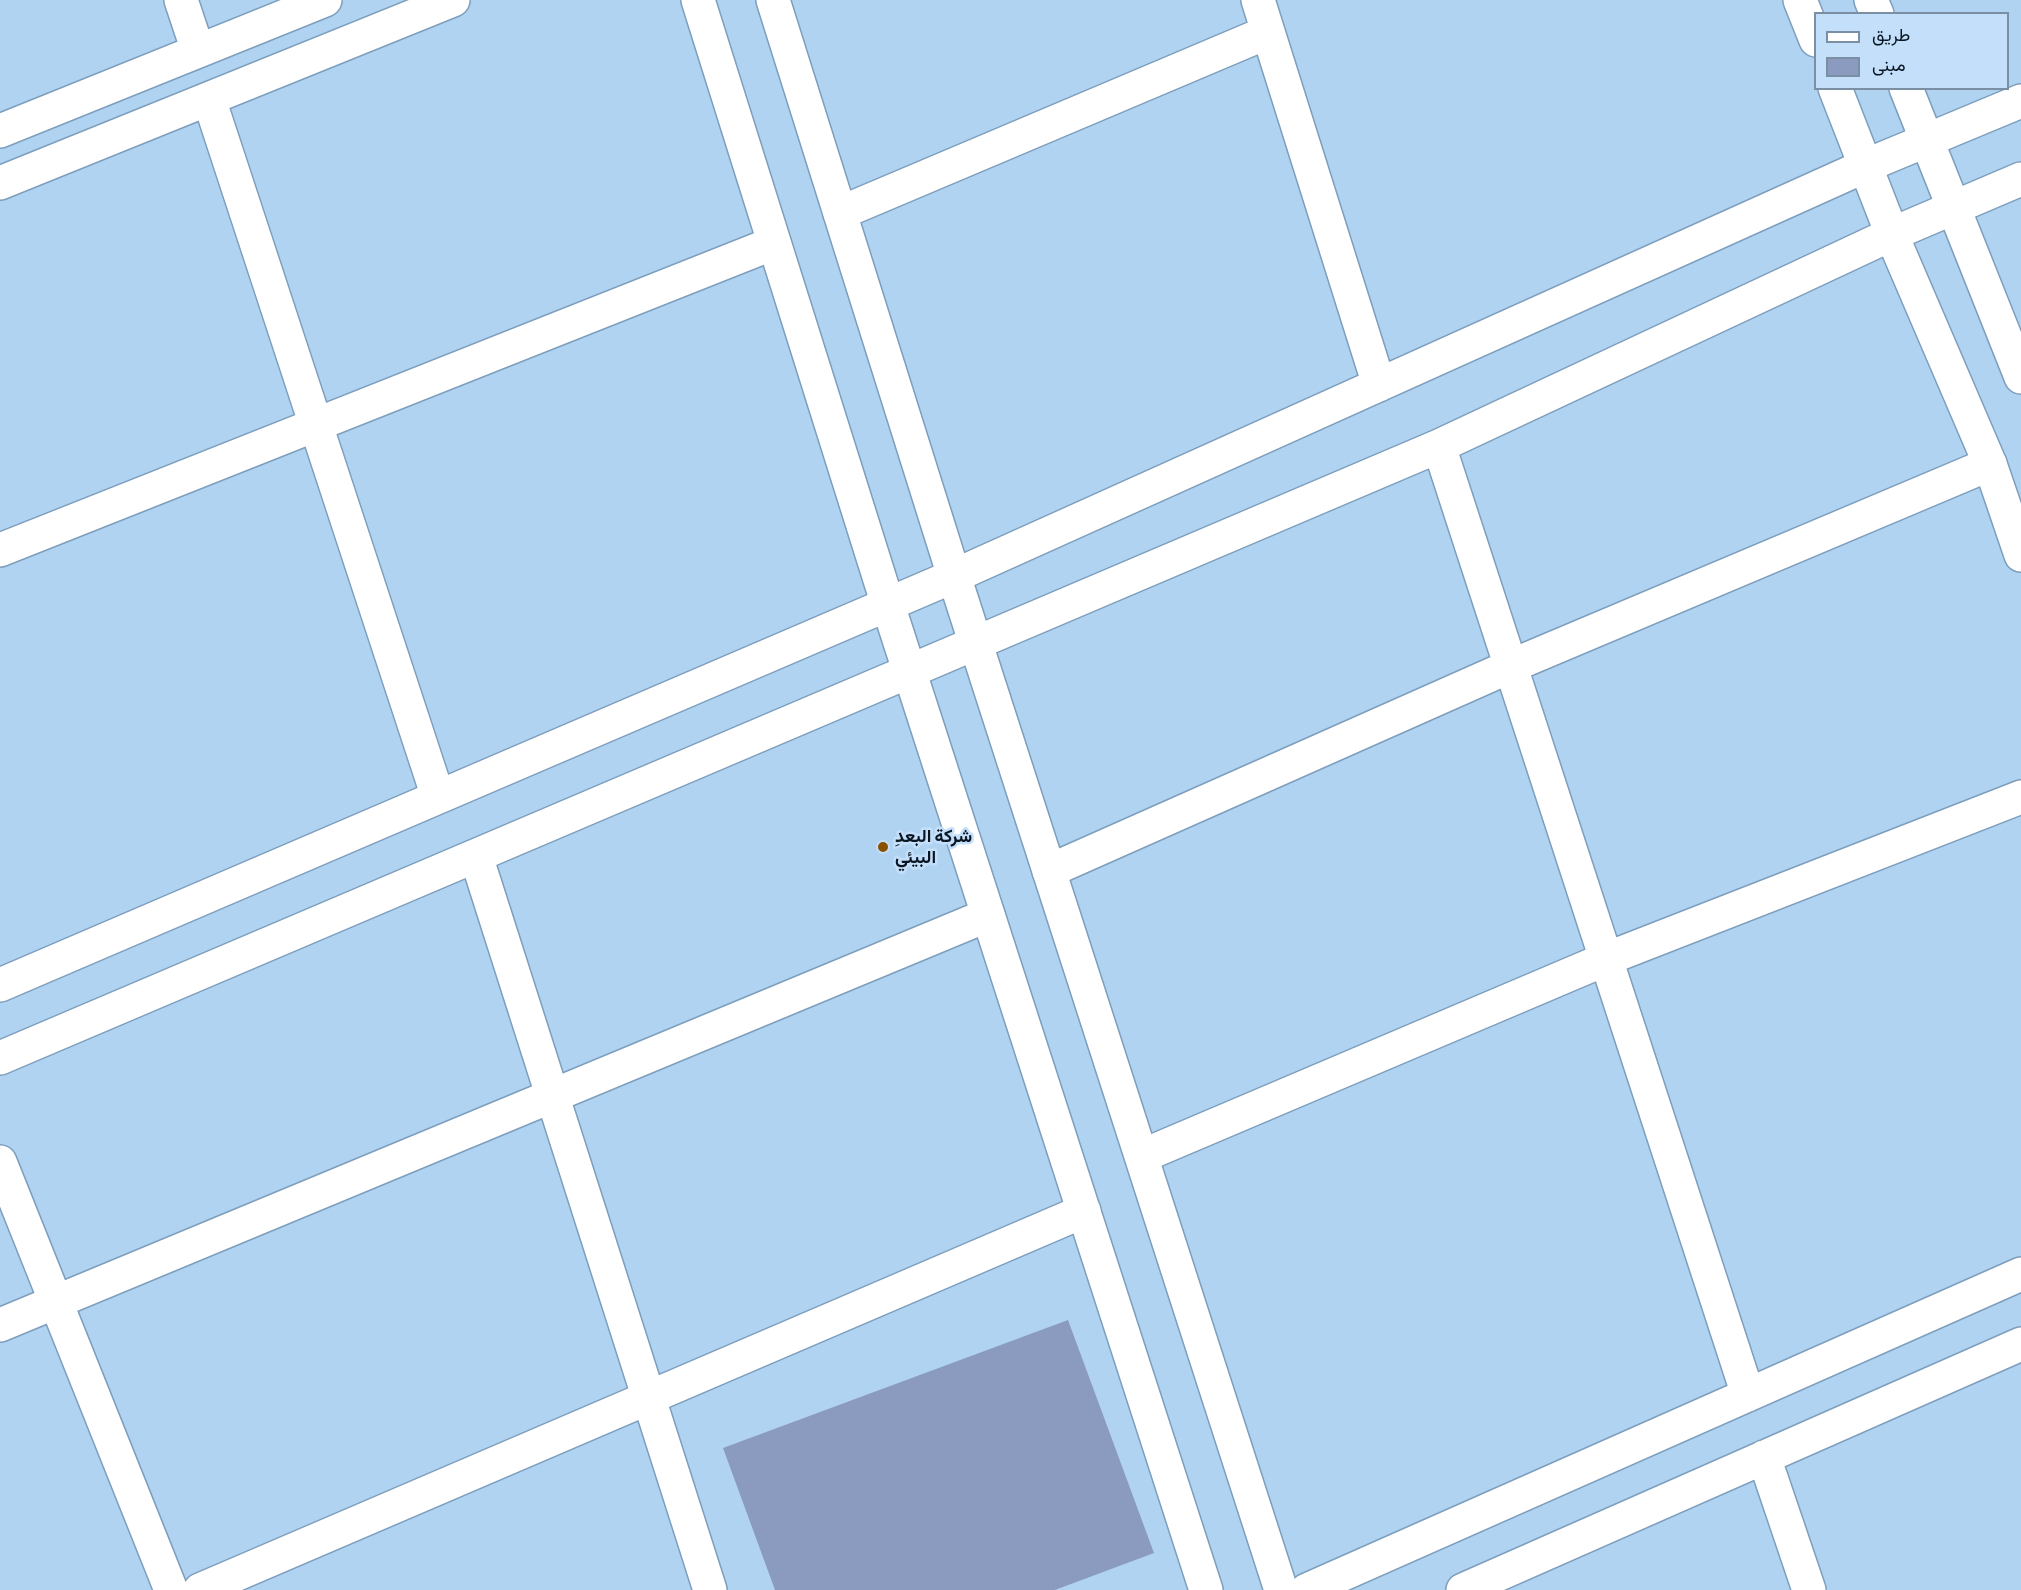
<!DOCTYPE html>
<html>
<head>
<meta charset="utf-8">
<style>
  body { margin:0 }
  #map { position:relative; width:2021px; height:1590px; overflow:hidden; background:#b1d3f2; font-family:Bitter,Vazirmatn,serif }
  canvas { display:block }
  .legend { position:absolute; left:1814px; top:12px; width:195px; height:78px; box-sizing:border-box; background:#c4dff9; border:2px solid #7a8fa3; margin:0; padding:8px 10px; list-style:none; font-size:18px; color:#0a1621 }
  .legend li { display:flex; align-items:center; gap:12px; height:30px }
  .legend b { width:30px; border:2px solid #7a8fa3 }
</style>
</head>
<body>
<div id="map">
<canvas width="2021" height="1590"></canvas>
<ul class="legend">
<li><b style="height:8px;background:#fff"></b>طريق</li>
<li><b style="height:16px;background:#8b9bbf"></b>مبنى</li>
</ul>
</div>
<script>
const g = document.querySelector('canvas').getContext('2d');
g.lineJoin = 'round';
function paint(path, color) { g.fillStyle = color; g.fill(path, 'evenodd'); }
const poly = rows => new Path2D(rows.map(r => 'M' + r).join(''));
function trace(path, color, width, dash) { g.strokeStyle = color; g.lineWidth = width; g.lineCap = dash ? 'butt' : 'round'; g.setLineDash(dash || []); g.stroke(path); }
function label(font, color, halo, rows, align = 'center') {
  g.font = font + ' Bitter,Vazirmatn,serif'; g.lineWidth = 5; g.setLineDash([]); g.textBaseline = 'middle'; g.strokeStyle = halo; g.fillStyle = color; for (const [text, x, y, turn = 0] of rows) {
    g.save(); g.translate(x, y); g.rotate((+turn || 0) * Math.PI / 180); g.textAlign = isNaN(turn) ? turn : align; if (halo) g.strokeText(text, 0, 0); g.fillText(text, 0, 0); g.restore();
  }
}
const building = poly([
  [1068,1320,1154,1553,1055,1590,775,1590,723,1448]
]);
const minor = poly([
  [181,0,198,51],
  [1258,0,1379,385],
  [209,99,438,797],
  [0,131,325,0],
  [0,183,453,0],
  [840,213,1268,32],
  [1439,446,1748,1395],
  [0,550,774,243],
  [476,856,710,1590],
  [1049,871,1511,666,1990,464],
  [0,985,954,576,1865,166,2021,101],
  [0,1058,1439,446,1892,234,2021,179],
  [1142,1156,1606,959,2021,797],
  [0,1162,171,1590],
  [0,1325,988,915],
  [1764,1457,1809,1590],
  [200,1590,1084,1211],
  [1307,1590,2021,1274],
  [1463,1590,2021,1344]
]);
const major = poly([
  [698,0,888,605,1206,1590],
  [773,0,954,576,1281,1590],
  [1800,0,1816,40],
  [1871,0,1877,14],
  [1835,88,1899,252,1990,464,2021,555],
  [1906,88,2021,377]
]);
const markers = [
  [883,847,6,"#885100"]
];
const poiNames = [
  ["ِشركة البعد",895,837],
  ["البيئي",895,858]
];
paint(building, '#8b9bbf');
trace(minor, '#7d9ebc', 36);
trace(major, '#7d9ebc', 36);
trace(minor, '#fff', 33);
trace(major, '#fff', 33);
for (const [x, y, r, color] of markers) { const dot = new Path2D(); dot.arc(x, y, r, 0, 2 * Math.PI); g.fillStyle = color; g.fill(dot); trace(dot, '#c4dff9', 2); }
label('bold 18px', '#0a1621', '#c4dff9', poiNames, 'left');
</script>
</body>
</html>
